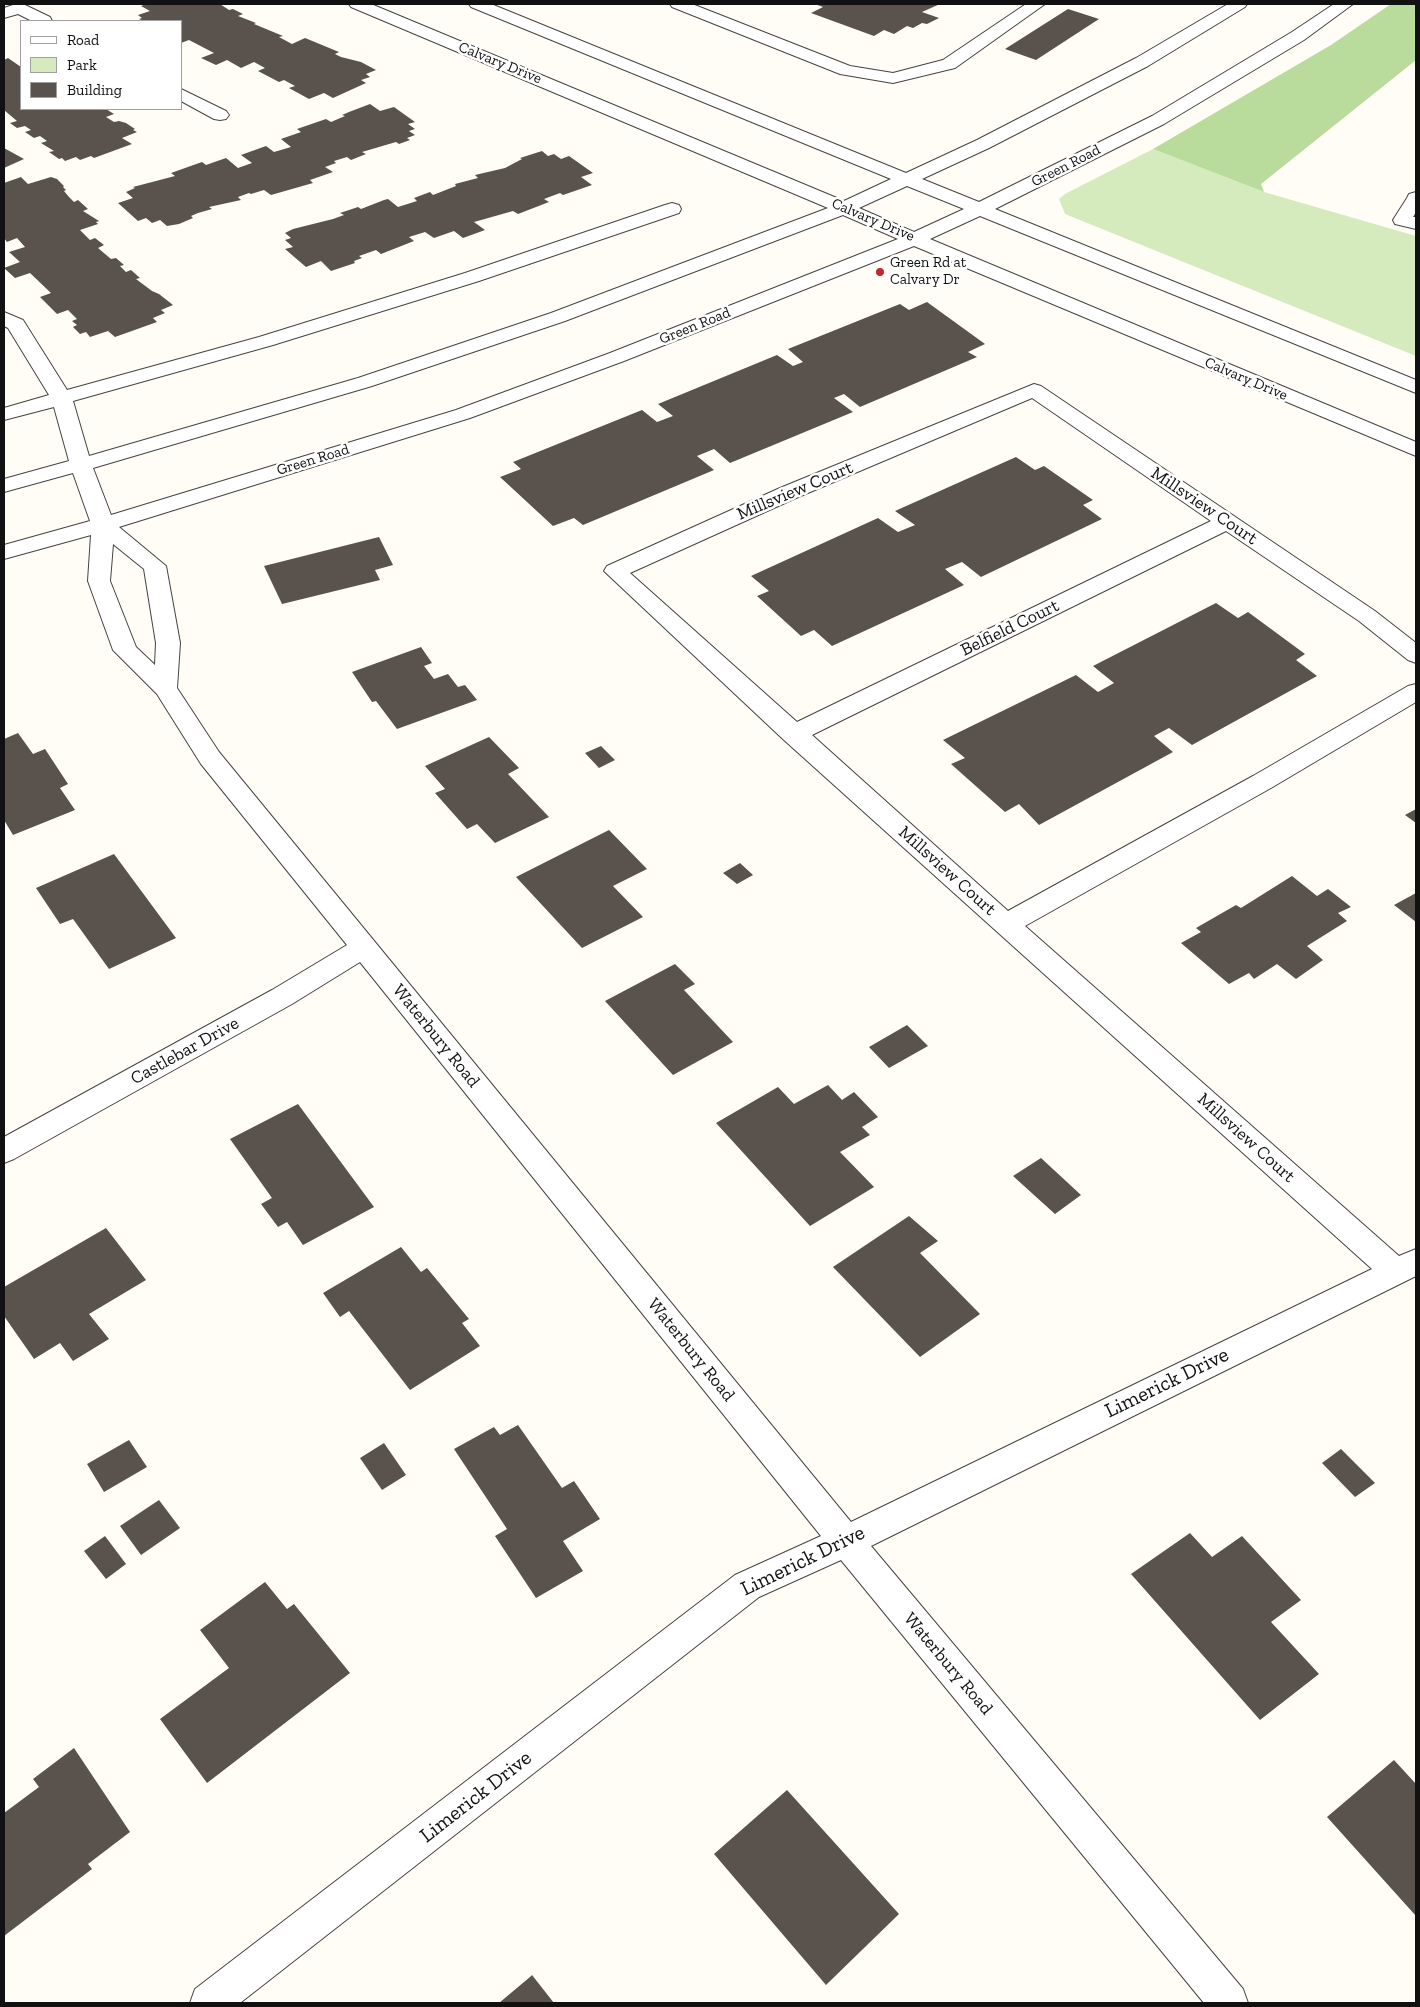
<!DOCTYPE html>
<html>
<head>
<meta charset="utf-8">
<style>
  body { margin:0 }
  #map { position:relative; width:1420px; height:2007px; overflow:hidden; background:#fffdf5; font-family:"Zilla Slab",serif }
  canvas { display:block }
  .frame { position:absolute; inset:0; border:5px solid #111; pointer-events:none }
  .legend { position:absolute; left:20px; top:20px; width:162px; height:90px; box-sizing:border-box; background:#fff; border:1px solid #a0a0a0; margin:0; padding:6px 9px; list-style:none; font-size:15px; color:#111 }
  .legend li { display:flex; align-items:center; gap:10px; height:25px }
  .legend b { width:25px; border:1px solid #a0a0a0 }
</style>
</head>
<body>
<div id="map">
<canvas width="1420" height="2007"></canvas>
<div class="frame"></div>
<ul class="legend">
<li><b style="height:6px;background:#fff"></b>Road</li>
<li><b style="height:14px;background:#d5ebbd"></b>Park</li>
<li><b style="height:14px;background:#5a524d"></b>Building</li>
</ul>
</div>
<script>
const g = document.querySelector('canvas').getContext('2d');
g.lineJoin = 'round';
function paint(path, color) { g.fillStyle = color; g.fill(path, 'evenodd'); }
const poly = rows => new Path2D(rows.map(r => 'M' + r).join(''));
function trace(path, color, width, dash) { g.strokeStyle = color; g.lineWidth = width; g.lineCap = dash ? 'butt' : 'round'; g.setLineDash(dash || []); g.stroke(path); }
function label(font, color, halo, rows, align = 'center') {
  g.font = font + ' "Zilla Slab",serif'; g.lineWidth = 5; g.setLineDash([]); g.textBaseline = 'middle'; g.strokeStyle = halo; g.fillStyle = color; for (const [text, x, y, turn = 0] of rows) {
    g.save(); g.translate(x, y); g.rotate((+turn || 0) * Math.PI / 180); g.textAlign = isNaN(turn) ? turn : align; if (halo) g.strokeText(text, 0, 0); g.fillText(text, 0, 0); g.restore();
  }
}
const green = poly([
  [1153,149,1264,192,1416,236,1416,356,1065,214,1059,199,1065,194]
]);
const forest = poly([
  [1391,4,1416,4,1416,60,1261,184,1264,192,1153,149,1331,45]
]);
const building = poly([
  [146,4,220,4,229,10,233,9,243,14,238,16,256,23,254,24,283,36,279,37,292,44,305,38,339,52,335,54,341,57,361,62,376,70,366,74,370,77,361,80,366,83,333,98,324,93,309,99,289,88,295,86,284,80,279,82,258,71,265,68,254,62,241,68,227,60,216,65,201,58,214,53,189,40,181,43,181,21,143,21,139,19,142,18,138,15,150,11,141,6],
  [815,4,940,4,922,12,939,18,927,24,922,23,913,28,907,26,894,34,884,30,874,36,811,13,823,7],
  [1068,9,1099,19,1036,60,1005,49],
  [8,58,21,67,21,109,106,109,114,114,106,117,114,122,119,121,126,123,135,129,133,130,137,132,122,138,132,144,94,158,91,156,80,160,76,157,65,161,62,158,59,159,49,152,54,151,41,143,47,141,40,136,34,138,25,132,31,130,25,126,17,128,10,123,17,121,4,110,4,60],
  [370,104,380,111,394,107,415,122,408,124,415,129,409,131,415,135,407,138,410,140,399,144,396,142,362,152,366,154,351,160,347,157,334,161,336,163,325,167,333,172,310,180,313,183,271,195,264,190,251,194,249,193,238,197,241,200,209,207,212,209,198,213,191,216,193,218,179,224,167,226,160,220,152,223,146,218,138,221,118,203,133,198,126,192,135,188,133,187,175,176,171,173,202,162,206,165,226,158,238,168,252,163,241,155,266,146,274,152,291,147,281,139,301,132,297,129,326,119,331,122,345,116,342,115,349,112],
  [4,148,24,159,4,168],
  [542,151,548,156,554,154,561,159,569,156,593,173,581,177,592,185,563,195,560,193,544,199,549,202,518,214,513,211,474,222,485,230,463,238,454,231,434,238,425,232,409,237,414,241,381,254,376,250,359,256,362,258,354,261,355,263,331,271,321,261,306,267,285,249,293,247,285,240,291,238,285,233,293,229,333,219,344,215,340,213,358,207,361,209,384,200,388,199,398,207,417,201,414,198,430,192,433,195,456,186,455,184,478,178,475,175,505,168,522,159,520,158],
  [21,177,28,184,51,177,57,179,64,186,63,187,66,190,64,191,69,197,74,202,78,200,88,209,83,211,99,221,96,222,98,224,80,230,90,240,95,238,104,245,98,248,111,259,116,258,124,265,120,266,126,272,131,270,140,278,136,279,152,291,159,294,173,305,161,310,165,313,153,318,157,322,115,337,108,331,90,337,86,332,80,334,73,327,77,325,72,321,77,319,68,310,57,314,40,297,51,293,30,273,15,278,4,268,20,262,9,252,25,247,17,238,7,242,4,238,4,183],
  [927,302,985,344,968,352,977,357,860,407,844,394,834,398,853,412,730,463,714,449,697,456,714,470,583,525,574,518,553,526,500,477,521,469,513,462,642,410,657,422,673,416,658,404,777,355,793,366,803,362,788,349,900,304,909,310],
  [1016,457,1035,470,1044,466,1093,500,1083,505,1102,519,981,577,962,562,945,569,964,585,832,646,814,630,801,636,757,596,769,591,751,576,878,518,898,532,915,525,895,511],
  [379,537,393,565,375,570,380,580,282,604,264,566],
  [1216,603,1238,618,1248,612,1305,654,1296,660,1317,676,1192,745,1169,728,1154,736,1173,752,1039,825,1019,804,1005,812,951,764,965,758,943,740,1076,675,1098,692,1114,683,1093,666],
  [421,647,432,663,424,666,434,679,448,674,458,687,465,685,477,700,397,729,376,701,372,702,352,672],
  [18,733,33,754,45,749,68,784,60,788,75,810,13,835,4,820,4,739],
  [489,737,519,768,508,774,549,817,495,843,477,824,467,829,435,793,445,789,425,766],
  [601,746,615,760,599,768,585,753],
  [1416,809,1416,823,1405,815],
  [609,830,647,869,613,886,643,917,582,948,516,877],
  [114,854,176,938,109,969,73,919,60,924,36,888],
  [740,863,753,875,737,884,723,873],
  [1292,876,1317,896,1328,889,1351,907,1338,913,1347,921,1307,946,1323,960,1296,979,1277,964,1254,979,1249,973,1229,984,1181,943,1201,932,1196,928,1236,905,1241,908],
  [1416,893,1416,922,1394,905],
  [675,964,695,984,684,990,733,1042,673,1075,605,1001],
  [907,1025,928,1046,889,1068,869,1047],
  [828,1085,842,1100,854,1092,878,1117,862,1127,870,1135,840,1152,874,1187,810,1226,716,1123,778,1087,794,1104],
  [298,1104,374,1207,303,1245,287,1222,278,1227,261,1204,272,1198,230,1139],
  [1041,1158,1081,1195,1055,1214,1013,1176],
  [909,1216,938,1241,920,1253,980,1314,920,1357,833,1267],
  [106,1228,146,1280,89,1314,109,1339,73,1361,60,1343,34,1359,4,1316,4,1287],
  [401,1247,421,1272,427,1268,469,1319,462,1323,480,1346,410,1390,349,1311,340,1317,323,1293],
  [518,1425,562,1488,574,1481,600,1519,563,1541,583,1571,536,1598,495,1536,507,1529,454,1449,494,1427,500,1435],
  [129,1440,147,1467,104,1492,87,1464],
  [384,1443,406,1475,382,1490,360,1458],
  [1341,1449,1375,1483,1355,1497,1322,1463],
  [159,1500,180,1528,141,1555,120,1526],
  [1190,1533,1212,1557,1242,1536,1301,1600,1271,1622,1319,1674,1260,1720,1131,1574],
  [105,1536,126,1564,106,1579,84,1551],
  [265,1582,287,1609,294,1604,350,1673,207,1783,160,1719,229,1668,200,1630],
  [74,1748,130,1832,88,1864,92,1869,4,1936,4,1813,39,1787,33,1779],
  [1394,1760,1416,1784,1416,1916,1327,1817],
  [787,1790,899,1914,826,1985,714,1854],
  [532,1975,554,2003,499,2003,530,1977]
]);
const minor = poly([
  [16,4,25,5,50,17,52,21,32,21,18,14,4,18,4,8,16,4],
  [349,4,371,4,844,201,891,179,471,7,469,4,491,4,906,173,977,140,1136,58,1228,4,1247,4,1245,7,1148,66,989,148,922,179,979,202,1152,116,1292,32,1334,4,1353,4,1304,40,1164,124,995,209,1416,380,1416,393,980,216,930,239,1416,442,1416,456,914,246,624,361,470,418,119,527,166,566,180,643,177,688,219,752,851,1522,1372,1269,784,740,604,571,607,566,780,488,1034,384,1041,386,1375,611,1416,643,1416,663,1408,660,1359,621,1226,531,812,735,1008,911,1253,776,1408,686,1416,684,1416,702,1271,788,1025,926,1399,1256,1416,1249,1416,1276,871,1546,1243,1989,1248,2003,1204,2003,841,1560,759,1597,240,2003,190,2003,195,1989,735,1575,821,1536,360,962,292,1004,14,1159,4,1163,4,1137,272,990,347,945,201,764,157,694,113,650,88,581,91,535,4,559,4,545,90,521,73,473,4,492,4,479,69,461,54,407,4,420,4,408,49,395,8,328,4,326,4,312,23,320,67,390,259,337,465,273,665,205,672,203,679,205,681,209,679,213,479,281,273,345,73,401,89,456,358,378,551,313,828,208,351,7,349,4],
  [907,186,964,209,914,232,859,208,907,186],
  [843,215,898,239,610,353,456,410,111,515,93,468,372,386,565,321,843,215],
  [1032,398,1211,521,797,722,630,573,796,498,1032,398],
  [113,544,144,569,156,643,155,665,136,647,110,581,113,544],
  [670,4,692,4,850,66,893,73,943,60,1026,4,1045,4,955,68,893,83,840,74,672,7,670,4],
  [181,89,226,111,229,115,226,119,220,120,214,119,181,101,181,89],
  [1416,192,1416,212,1413,217,1416,217,1416,229,1395,224,1393,220,1407,198,1409,194,1416,192]
]);
const markers = [
  [880,272,5,"#c4262e"]
];
const farStreetnames = [
  ["Calvary Drive",500,63,22],
  ["Green Road",1066,166,-27],
  ["Calvary Drive",873,220,23],
  ["Green Road",695,326,-22],
  ["Calvary Drive",1246,379,23],
  ["Green Road",313,460,-17]
];
const farPoinames = [
  ["Green Rd at",890,263],
  ["Calvary Dr",890,280]
];
const streetNames = [
  ["Millsview Court",795,491,-23],
  ["Millsview Court",1204,506,34],
  ["Belfield Court",1010,628,-26],
  ["Millsview Court",947,871,42],
  ["Waterbury Road",436,1036,51],
  ["Castlebar Drive",185,1051,-29],
  ["Millsview Court",1246,1138,42],
  ["Waterbury Road",691,1350,51],
  ["Waterbury Road",948,1664,50]
];
const nearStreetnames = [
  ["Limerick Drive",1167,1383,-26],
  ["Limerick Drive",803,1561,-26],
  ["Limerick Drive",476,1797,-38]
];
paint(green, '#d5ebbd');
paint(forest, '#b9dc9c');
paint(building, '#5a524d');
trace(minor, '#444', 2);
paint(minor, '#fff');
for (const [x, y, r, color] of markers) { const dot = new Path2D(); dot.arc(x, y, r, 0, 2 * Math.PI); g.fillStyle = color; g.fill(dot); trace(dot, '#fff', 2); }
label('15px', '#111', '#fff', farStreetnames);
label('15px', '#111', '#fff', farPoinames, 'left');
label('18px', '#111', '#fff', streetNames);
label('21px', '#111', '#fff', nearStreetnames);
</script>
</body>
</html>
